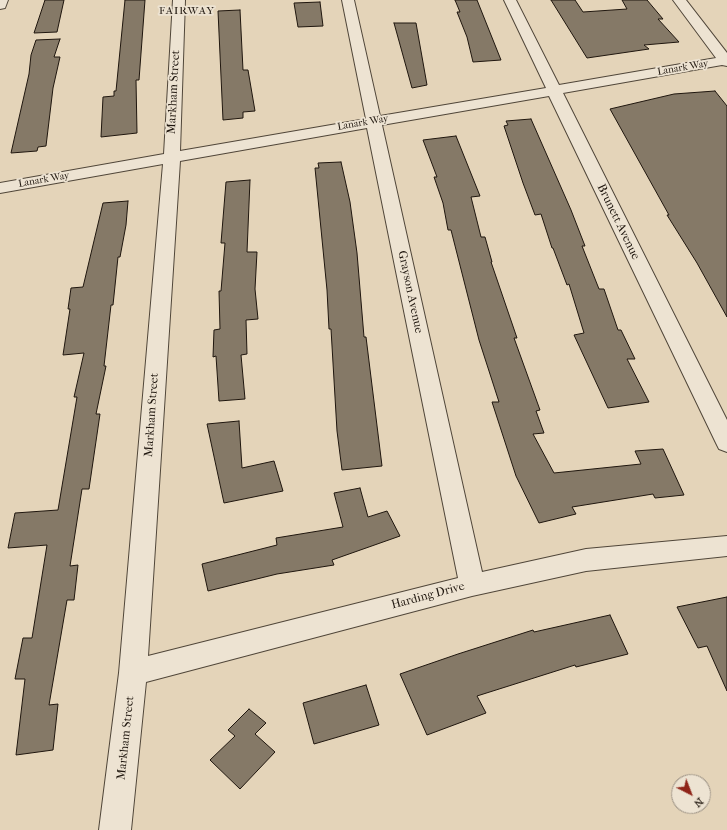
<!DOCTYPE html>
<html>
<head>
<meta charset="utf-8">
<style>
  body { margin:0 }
  #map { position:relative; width:727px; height:830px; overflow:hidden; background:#e4d4b9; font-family:"IM FELL French Canon",serif }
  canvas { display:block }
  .north { position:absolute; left:671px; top:774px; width:40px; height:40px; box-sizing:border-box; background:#ede3d2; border:1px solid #9b9184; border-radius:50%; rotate:138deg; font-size:11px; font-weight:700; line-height:16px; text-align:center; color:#1f160e }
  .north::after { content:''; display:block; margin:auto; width:14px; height:18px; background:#8f2418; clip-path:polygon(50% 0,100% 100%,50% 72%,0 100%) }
</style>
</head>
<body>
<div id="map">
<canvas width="727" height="830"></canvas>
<div class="north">N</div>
</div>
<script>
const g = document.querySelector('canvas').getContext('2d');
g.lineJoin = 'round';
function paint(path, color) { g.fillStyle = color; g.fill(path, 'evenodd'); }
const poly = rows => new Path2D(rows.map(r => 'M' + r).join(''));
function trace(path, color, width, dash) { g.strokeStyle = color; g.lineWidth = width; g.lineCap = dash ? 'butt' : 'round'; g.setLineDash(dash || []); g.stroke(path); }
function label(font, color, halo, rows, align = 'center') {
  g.font = font + ' "IM FELL French Canon",serif'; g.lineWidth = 3.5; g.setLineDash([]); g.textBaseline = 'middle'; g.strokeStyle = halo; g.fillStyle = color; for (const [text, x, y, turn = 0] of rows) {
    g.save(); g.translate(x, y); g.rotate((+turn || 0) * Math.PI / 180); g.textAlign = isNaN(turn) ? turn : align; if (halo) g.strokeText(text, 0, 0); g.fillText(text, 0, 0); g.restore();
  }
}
const building = poly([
  [45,0,64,0,57,32,34,33,45,0],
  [125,0,145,0,139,80,136,80,137,133,101,137,103,97,114,96,114,91,116,91,125,0],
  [455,0,477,0,501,60,473,62,467,37,457,12,460,12,455,0],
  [551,0,575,0,583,12,627,9,622,0,647,0,663,19,658,19,679,42,644,45,649,49,587,58,551,0],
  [320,2,323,26,298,27,294,3,320,2],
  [240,10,243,70,248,70,255,111,243,112,243,118,223,120,218,11,240,10],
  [394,23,416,23,427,85,412,88,394,23],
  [60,39,54,57,60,57,53,88,46,146,38,147,37,151,11,153,29,74,31,55,36,40,60,39],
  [715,91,727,106,727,317,697,263,667,215,669,215,610,109,674,94,715,91],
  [531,119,571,210,585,246,582,246,599,289,604,289,618,330,621,330,635,359,627,359,649,402,608,408,574,335,584,333,569,284,567,285,553,248,552,248,541,214,535,215,523,183,504,126,508,125,506,121,531,119],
  [456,136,480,196,471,197,481,237,485,237,492,262,491,262,517,338,514,338,540,410,536,411,544,433,533,434,554,473,641,464,635,451,663,449,684,495,655,498,653,494,572,507,576,514,539,523,516,476,492,402,499,402,479,340,451,230,448,230,443,203,434,177,437,177,423,140,456,136],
  [341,162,350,202,357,253,364,337,366,337,382,466,342,470,337,431,331,329,329,329,327,290,315,168,319,168,318,163,341,162],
  [250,180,247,252,257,252,255,289,258,319,246,320,247,354,241,355,245,399,219,401,216,356,213,357,214,330,220,329,219,291,221,291,225,243,221,243,226,182,250,180],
  [128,201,126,225,120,257,118,257,113,305,111,305,104,366,106,366,96,414,100,414,89,489,82,489,70,566,78,565,74,600,67,600,49,705,58,704,53,750,16,755,25,679,15,679,23,638,32,638,47,545,8,548,15,513,58,510,77,397,74,397,84,353,63,355,70,309,68,309,71,288,83,287,103,203,128,201],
  [239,421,242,468,274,461,283,491,224,503,207,424,239,421],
  [360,488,368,517,387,511,400,536,332,560,334,565,277,574,208,591,202,564,277,545,276,538,343,527,334,493,360,488],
  [727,597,727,691,707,646,698,648,677,607,727,597],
  [610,615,628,654,576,667,575,665,477,696,486,713,427,735,400,674,458,654,533,630,534,632,610,615],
  [366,685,379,725,314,744,303,703,366,685],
  [249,709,266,723,255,734,275,752,240,789,210,760,235,736,228,730,249,709]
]);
const minor = poly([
  [0,0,8,0,5,8,0,9,0,0],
  [173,0,185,0,180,151,366,119,342,0,354,0,380,116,546,88,504,0,516,0,559,85,716,58,673,0,686,0,727,53,727,66,722,65,563,93,727,420,727,452,719,449,716,443,549,96,382,125,482,572,586,549,727,536,727,556,586,571,472,596,146,682,131,830,99,830,119,673,163,164,0,193,0,183,164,154,173,0],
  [367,128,458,578,148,656,180,161,367,128]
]);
const farStreetnames = [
  ["Lanark Way",683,68,-10],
  ["Lanark Way",363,123,-10],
  ["Lanark Way",44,180,-10]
];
const farNeighbourhoodnames = [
  ["FAIRWAY",187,11]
];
const streetNames = [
  ["Markham Street",174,92,-87],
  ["Brunett Avenue",618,222,64],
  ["Grayson Avenue",410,292,78],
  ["Markham Street",152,415,-86],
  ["Harding Drive",428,596,-15],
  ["Markham Street",126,738,-84]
];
paint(building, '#857967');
trace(building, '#1f160e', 1);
trace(minor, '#504639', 2);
paint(minor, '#ede3d2');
label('10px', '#1f160e', '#ede3d2', farStreetnames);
g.letterSpacing = '1px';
label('11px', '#1f160e', '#ede3d2', farNeighbourhoodnames);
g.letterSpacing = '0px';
label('12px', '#1f160e', '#ede3d2', streetNames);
</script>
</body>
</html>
